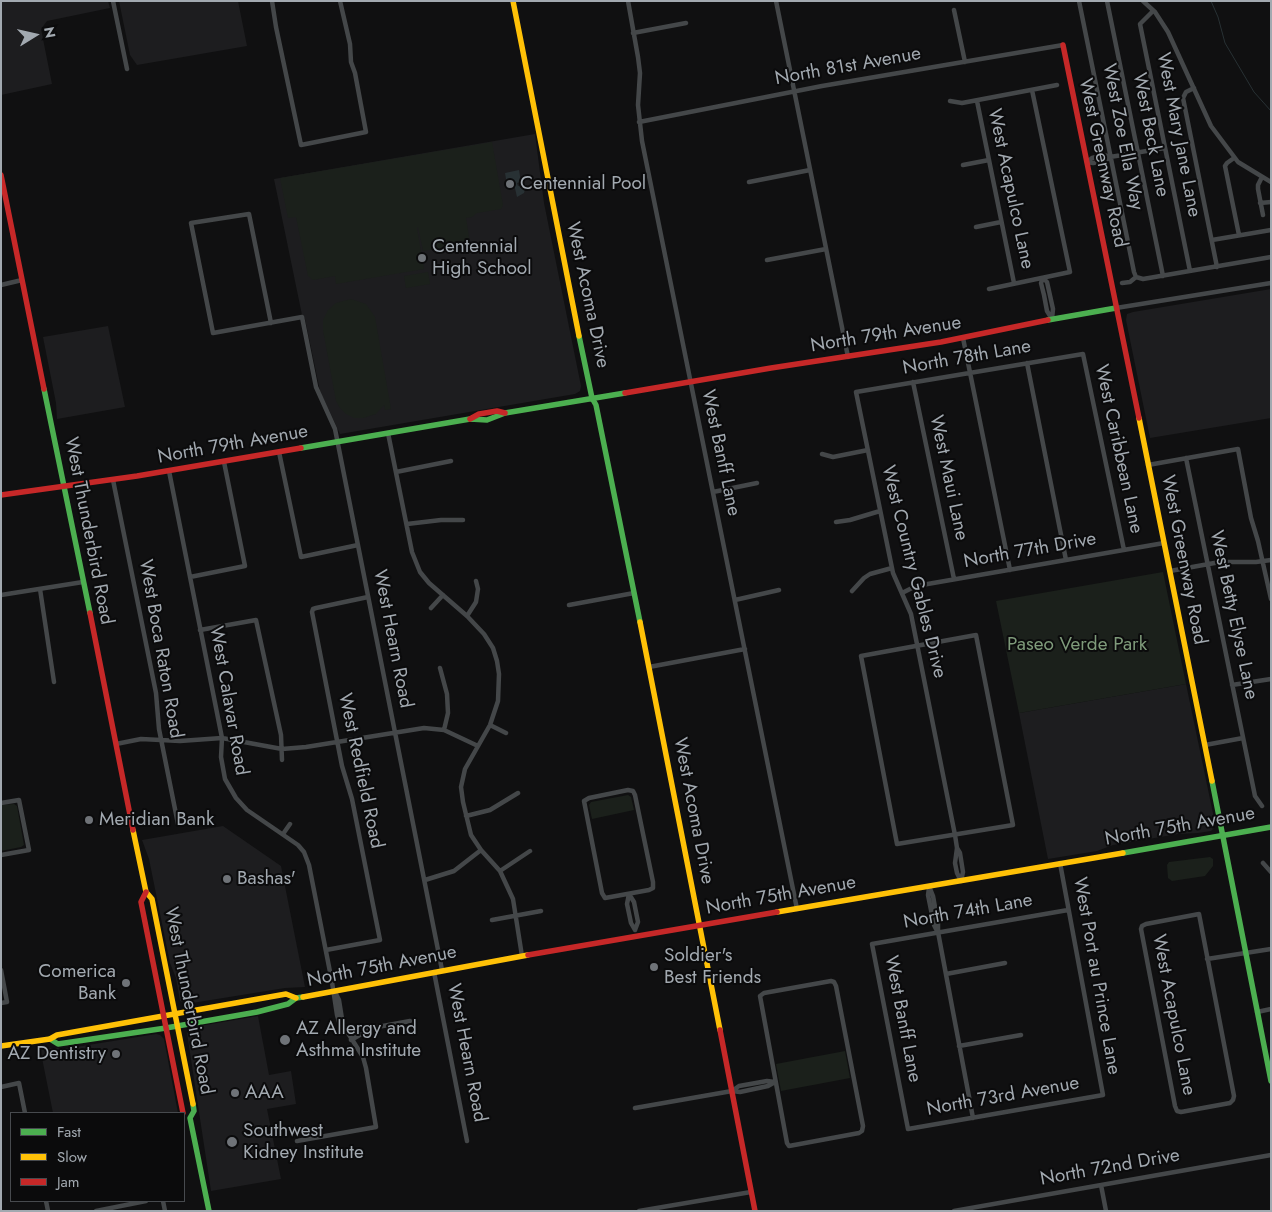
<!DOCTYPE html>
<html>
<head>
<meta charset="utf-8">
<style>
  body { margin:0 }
  #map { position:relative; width:1272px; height:1212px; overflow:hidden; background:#101011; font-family:Jost,sans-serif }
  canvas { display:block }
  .frame { position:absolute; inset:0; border:2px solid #a2a9b0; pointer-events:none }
  .legend { position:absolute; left:10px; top:1112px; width:175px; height:90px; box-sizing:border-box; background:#0b0b0c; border:1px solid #474a4e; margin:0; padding:6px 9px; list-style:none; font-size:15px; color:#a2a9b0 }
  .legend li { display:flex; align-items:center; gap:10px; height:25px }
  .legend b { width:25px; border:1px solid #474a4e }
  .north { position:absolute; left:10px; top:10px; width:50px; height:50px; -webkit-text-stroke:4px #0b0b0c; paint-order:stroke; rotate:80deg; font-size:14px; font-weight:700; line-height:20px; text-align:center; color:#a2a9b0 }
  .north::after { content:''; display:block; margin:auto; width:18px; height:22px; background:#a2a9b0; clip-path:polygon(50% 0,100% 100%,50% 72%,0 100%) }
</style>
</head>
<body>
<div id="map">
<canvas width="1272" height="1212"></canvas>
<div class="frame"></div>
<ul class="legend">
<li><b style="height:6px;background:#4caf50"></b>Fast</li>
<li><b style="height:6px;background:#ffc107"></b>Slow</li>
<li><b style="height:6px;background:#c62828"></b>Jam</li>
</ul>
<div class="north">N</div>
</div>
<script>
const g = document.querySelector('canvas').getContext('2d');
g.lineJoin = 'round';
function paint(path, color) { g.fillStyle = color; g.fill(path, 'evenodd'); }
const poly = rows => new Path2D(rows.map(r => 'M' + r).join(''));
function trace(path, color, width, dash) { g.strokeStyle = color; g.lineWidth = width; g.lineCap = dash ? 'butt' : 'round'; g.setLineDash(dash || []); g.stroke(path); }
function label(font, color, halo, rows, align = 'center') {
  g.font = font + ' Jost,sans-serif'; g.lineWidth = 4; g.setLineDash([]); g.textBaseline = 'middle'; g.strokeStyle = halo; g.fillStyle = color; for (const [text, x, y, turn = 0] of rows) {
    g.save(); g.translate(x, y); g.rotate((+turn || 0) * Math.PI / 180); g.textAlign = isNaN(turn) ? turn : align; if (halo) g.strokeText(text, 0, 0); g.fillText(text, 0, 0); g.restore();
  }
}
const built = poly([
  [1,1,108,1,110,8,47,21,41,29,52,84,1,95],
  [119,1,238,1,247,46,137,65,130,55],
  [535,134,544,203,581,386,580,391,575,394,340,434,320,391,305,319,302,315,274,179],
  [1271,289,1271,418,1150,438,1126,320,1127,314,1133,312],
  [108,326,125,407,57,419,56,403,43,337],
  [1186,684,1215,823,1214,828,1211,831,1198,833,1178,834,1113,845,1097,851,1048,859,1019,713],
  [223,826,281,866,305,987,285,988,186,1004,180,1001,176,978,170,963,149,859,142,840],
  [258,1016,269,1075,291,1071,296,1104,267,1109,281,1179,211,1191,187,1033,194,1027],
  [156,1034,160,1035,164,1039,178,1113,53,1113,40,1048,70,1048]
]);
const green = poly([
  [492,142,503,205,501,209,477,213,472,217,466,218,470,243,423,251,418,227,417,228,424,269,336,284,335,276,313,280,308,276,296,217,288,218,280,178],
  [428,272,430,284,406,288,404,276],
  [351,299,366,304,375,317,391,409,385,410,384,405,376,414,363,418,354,418,346,414,340,408,336,401,323,330,323,320,328,310,336,303],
  [1163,572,1186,684,1019,713,996,601],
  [628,795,631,797,634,810,592,819,589,805,591,802],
  [14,804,17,806,24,845,21,847,1,851,1,805],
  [1210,857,1213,859,1213,866,1205,876,1172,881,1168,878,1167,865,1169,862],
  [845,1051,850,1078,781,1091,776,1064]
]);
const water = poly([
  [519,170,521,182,517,183,518,186,526,184,526,186,524,193,517,197,514,184,507,185,505,173]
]);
const stream = poly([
  [1211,1,1218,17,1225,43,1254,92,1271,111]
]);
const street = poly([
  [113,1,127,69],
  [272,1,276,27,301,145,366,132,355,73,351,62,350,44,340,1],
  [628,1,638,57,640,73,638,105,642,141,797,909],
  [776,1,848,357],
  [1079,1,1134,272,1136,277],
  [1107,1,1163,276],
  [1143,1,1155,12,1168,32,1211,126,1238,162,1271,182],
  [954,10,965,62],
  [1153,11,1140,24,1190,271],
  [633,33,686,23],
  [1194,88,1186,92,1183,98,1217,267],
  [950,101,962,103,1057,85],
  [977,101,1014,283],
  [639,122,822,86,1063,45],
  [1234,158,1227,163,1225,166,1239,235],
  [1087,162,1093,163,1105,161,1110,157,1165,148],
  [1087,162,1092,158,1104,155,1110,157],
  [963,165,989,160],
  [1262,177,1258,185,1258,189,1263,215],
  [749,182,810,170],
  [1260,203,1271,202],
  [976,227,1001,222],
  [1212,240,1271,230],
  [767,260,826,249],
  [1043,278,1041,283,1044,295,1047,311,1052,319],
  [1043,278,1047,282,1053,309,1052,319],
  [1122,283,1130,282,1136,277,1143,279,1271,257],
  [1,285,22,280],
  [989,289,1070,272,1032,90],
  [1116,308,1271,283],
  [271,323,249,214,191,223,213,333,302,317,316,387,335,429,442,970],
  [963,338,1010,570],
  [1027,363,1066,560],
  [913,382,954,579],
  [388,433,412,552,420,572,429,583,467,616,484,634,493,648,497,661,499,674,498,701,490,725,465,769,461,787,463,802,471,835,481,850,500,871,513,899,522,956],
  [279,452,301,557,358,545],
  [822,454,833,457,868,450],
  [1186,458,1255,796,1262,806],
  [1148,465,1238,449,1251,518,1258,541,1271,599],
  [169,471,222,738,221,757,225,779,236,798,247,810,298,845,304,852,309,865,332,982,337,1015,339,1022,343,1025,363,1057,366,1068,376,1127,297,1141],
  [396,472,451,461],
  [113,480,156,693,159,729,178,824],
  [713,492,757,483],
  [836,522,850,520,880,511],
  [407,524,441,520,463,520],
  [1170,571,1220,562,1256,562,1271,560],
  [190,577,245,566,224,462],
  [40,589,54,682],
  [852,591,864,578,870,574,892,568],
  [902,593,916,586,1164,543],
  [1,595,83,582],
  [735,600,779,590],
  [569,605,634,593],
  [431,608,443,595],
  [467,616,476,602,478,589,476,581],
  [200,630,256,620,281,735,282,760],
  [976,635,1013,825,897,844,861,656,976,635],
  [649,667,745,649],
  [440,668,447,694,448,713,444,730],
  [1232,685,1271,679],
  [490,725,506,733],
  [116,744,141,739,180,741,222,738,282,749,306,747,424,728,444,730,478,746],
  [1205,745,1243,738],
  [628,790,633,791,635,795,653,882,653,888,649,890,605,898,602,893,584,801,589,798,628,790],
  [1,803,19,800,29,850,1,855],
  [466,816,490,810,518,793],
  [283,834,290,824],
  [957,848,960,853,963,872,961,881],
  [1060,863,1103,1095,908,1129,872,944,1068,910],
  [1263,863,1271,872],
  [500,871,530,851],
  [425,880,454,871,481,850],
  [961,881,957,873,955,863,957,848,955,835,911,614,893,573,856,392,1083,354,1124,550],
  [929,886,933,896,938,924,938,932,973,1118],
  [929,888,928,895,934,925,937,931],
  [629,894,634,902,638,922,635,930],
  [629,894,627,904,631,923,635,930],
  [1199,914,1234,1096,1233,1100,1230,1103,1181,1112,1177,1111,1175,1106,1141,929,1142,926,1146,924,1199,914],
  [492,920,541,911],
  [326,950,380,940,352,799,342,766,312,612,313,609,316,608,368,597],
  [1207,959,1271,949],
  [1,970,7,1002,1,1003],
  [434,972,467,1141],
  [946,974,1005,963],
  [831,981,834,982,836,986,863,1126,862,1131,859,1133,789,1146,787,1143,760,996,764,993,831,981],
  [335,992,339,1000,343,1025],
  [1257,1012,1271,1009],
  [351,1040,372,1028,410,1021],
  [959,1046,1021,1035],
  [1,1087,19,1083,25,1113],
  [732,1091,739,1086,767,1081,775,1082],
  [635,1108,732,1091,740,1092,768,1086,775,1082],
  [1101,1185,1106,1211],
  [46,1201,48,1211],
  [163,1201,165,1211],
  [96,1211,146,1201],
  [639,1211,751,1192],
  [954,1211,1271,1155]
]);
const fast = poly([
  [1048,320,1116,308],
  [579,336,592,398,596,405,640,622],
  [44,389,90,613],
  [301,448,470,419,487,420,505,413,625,393],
  [1212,781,1271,1081],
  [1123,853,1271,827],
  [50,1039,58,1044,166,1028,257,1012,288,1004,296,998,303,997],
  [193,1104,194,1111,190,1118,209,1211]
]);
const slow = poly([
  [513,1,579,336],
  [1139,418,1212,781],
  [640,622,720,1030],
  [133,830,146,892,152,899,193,1104],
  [777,912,1123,853],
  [303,997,528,955],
  [1,1046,50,1039,57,1035,286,994,296,998]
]);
const jam = poly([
  [1063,45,1139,418],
  [1,175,44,389],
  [625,393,771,368,941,342,1048,320],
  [470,419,479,414,497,411,505,413],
  [1,495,137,476,301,448],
  [90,613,133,830],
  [146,892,141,902,183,1113],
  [528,955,777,912],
  [720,1030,755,1211]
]);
const markers = [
  [510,184,5,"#6f7378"],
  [422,258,5,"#6f7378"],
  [89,820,5,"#6f7378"],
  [227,879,5,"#6f7378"],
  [654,967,5,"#6f7378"],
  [126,983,5,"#6f7378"],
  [285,1040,6,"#6f7378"],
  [116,1054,5,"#6f7378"],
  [235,1093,5,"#6f7378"],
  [232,1142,6,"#6f7378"]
];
const streetNames = [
  ["North 81st Avenue",848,67,-10],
  ["West Beck Lane",1150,135,79],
  ["West Mary Jane Lane",1178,135,79],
  ["West Zoe Ella Way",1122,137,79],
  ["West Greenway Road",1102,163,78],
  ["West Acapulco Lane",1010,189,78],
  ["West Acoma Drive",587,295,78],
  ["North 79th Avenue",886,335,-9],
  ["North 78th Lane",967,358,-10],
  ["North 79th Avenue",233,445,-10],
  ["West Caribbean Lane",1118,449,78],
  ["West Banff Lane",720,453,78],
  ["West Maui Lane",948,478,78],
  ["West Thunderbird Road",88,531,79],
  ["North 77th Drive",1030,551,-10],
  ["West Greenway Road",1183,560,79],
  ["West Country Gables Drive",913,572,76],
  ["West Betty Elyse Lane",1233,615,78],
  ["West Hearn Road",392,639,79],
  ["West Boca Raton Road",160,649,80],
  ["West Calavar Road",228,701,80],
  ["West Redfield Road",360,771,78],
  ["West Acoma Drive",693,811,79],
  ["North 75th Avenue",1180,827,-10],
  ["North 75th Avenue",781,896,-10],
  ["North 74th Lane",968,912,-10],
  ["North 75th Avenue",382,967,-11],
  ["West Port au Prince Lane",1096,976,80],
  ["West Thunderbird Road",188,1001,79],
  ["West Acapulco Lane",1173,1015,79],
  ["West Banff Lane",902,1019,79],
  ["West Hearn Road",466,1053,79],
  ["North 73rd Avenue",1003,1097,-10],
  ["North 72nd Drive",1110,1168,-10]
];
const poiNames = [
  ["Centennial Pool",520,184],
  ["Centennial",432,247],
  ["High School",432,269],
  ["Meridian Bank",99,820],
  ["Bashas'",237,879],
  ["Soldier's",664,956],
  ["Best Friends",664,978],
  ["Comerica",116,972,"right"],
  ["Bank",116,994,"right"],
  ["AZ Allergy and",296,1029],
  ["Asthma Institute",296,1051],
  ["AZ Dentistry",106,1054,"right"],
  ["AAA",245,1093],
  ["Southwest",243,1131],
  ["Kidney Institute",243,1153]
];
const parkNames = [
  ["Paseo Verde Park",1077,645]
];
paint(built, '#1d1d1f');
paint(green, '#1b201b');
paint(water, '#283134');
trace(stream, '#283134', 1);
trace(street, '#444749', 4.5);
trace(fast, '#4caf50', 5.5);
trace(slow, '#ffc107', 5.5);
trace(jam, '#c62828', 5.5);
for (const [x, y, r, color] of markers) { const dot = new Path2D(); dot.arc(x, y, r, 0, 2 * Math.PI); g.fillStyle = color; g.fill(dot); trace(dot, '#0b0b0c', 2); }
label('19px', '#a2a9b0', '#0b0b0c', streetNames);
label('19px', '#a2a9b0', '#0b0b0c', poiNames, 'left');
label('19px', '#7e9a7a', '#0b0b0c', parkNames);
</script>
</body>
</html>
